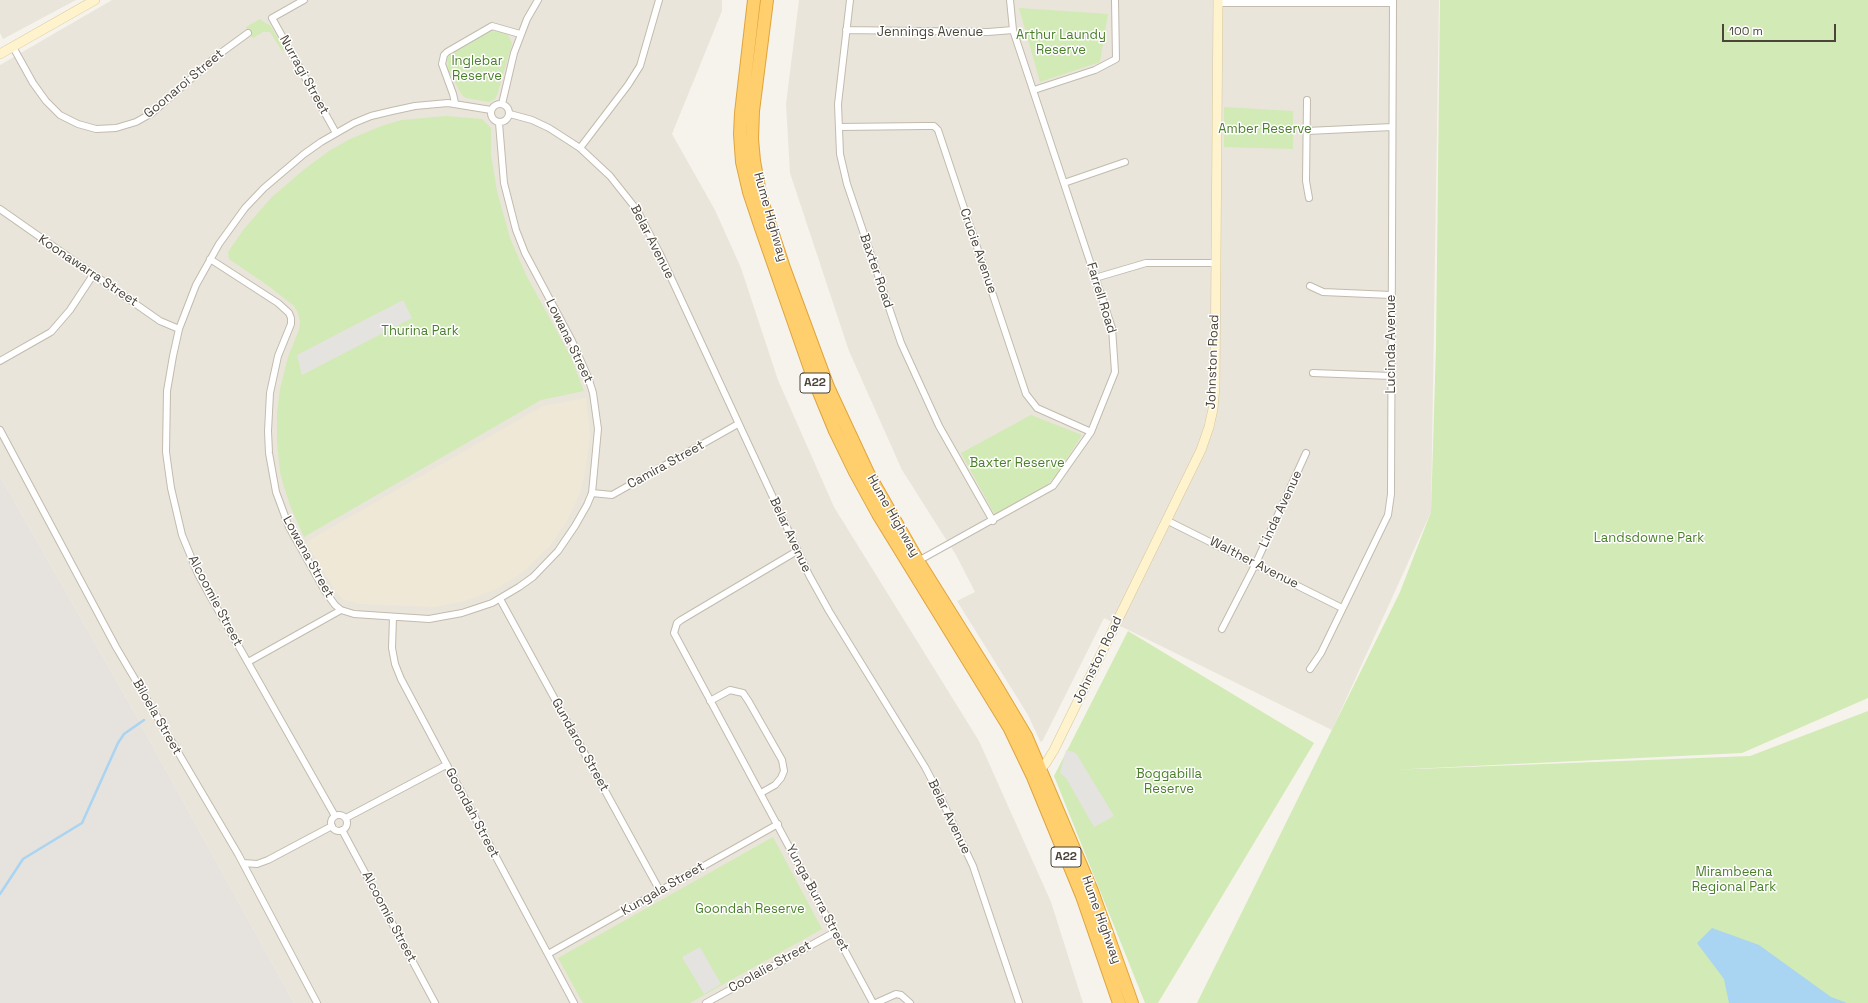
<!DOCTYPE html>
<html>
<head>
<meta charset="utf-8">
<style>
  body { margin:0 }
  #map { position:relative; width:1868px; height:1003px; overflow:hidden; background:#f6f3ec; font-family:"Space Grotesk",sans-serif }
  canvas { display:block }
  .scale { position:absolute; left:1722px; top:24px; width:114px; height:18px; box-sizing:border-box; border:2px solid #4b4439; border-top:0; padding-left:5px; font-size:12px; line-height:14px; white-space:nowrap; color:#4b4439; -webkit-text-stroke:3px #fff; paint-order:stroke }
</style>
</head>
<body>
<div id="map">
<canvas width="1868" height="1003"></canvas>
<div class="scale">100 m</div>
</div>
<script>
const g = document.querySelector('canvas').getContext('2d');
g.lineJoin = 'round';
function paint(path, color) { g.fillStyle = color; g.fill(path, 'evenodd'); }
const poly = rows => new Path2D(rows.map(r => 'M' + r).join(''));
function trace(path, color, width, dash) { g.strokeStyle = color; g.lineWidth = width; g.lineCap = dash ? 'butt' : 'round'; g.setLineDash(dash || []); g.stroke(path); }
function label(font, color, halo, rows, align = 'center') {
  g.font = font + ' "Space Grotesk",sans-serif'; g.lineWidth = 3; g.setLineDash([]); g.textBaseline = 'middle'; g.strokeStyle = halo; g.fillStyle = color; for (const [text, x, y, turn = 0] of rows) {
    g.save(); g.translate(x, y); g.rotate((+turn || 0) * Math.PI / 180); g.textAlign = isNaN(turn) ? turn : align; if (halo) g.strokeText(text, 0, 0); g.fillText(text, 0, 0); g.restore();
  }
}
const residential = poly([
  [0,0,76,0,3,39,0,33],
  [112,0,722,0,722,11,672,134,715,210,741,268,778,380,834,507,979,741,1051,902,1083,1003,294,1003,129,703,0,476,0,65],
  [799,0,1439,0,1431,512,1332,730,1104,618,1043,740,1041,742,1040,741,1028,715,957,601,975,592,956,555,902,470,849,351,790,173,786,104]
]);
const industrial = poly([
  [0,476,129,703,294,1003,0,1003]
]);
const education = poly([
  [586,398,590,435,585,473,580,493,567,521,550,546,523,572,496,589,465,601,435,607,359,604,343,599,335,591,306,542,543,406]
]);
const green = poly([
  [1440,0,1868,0,1868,698,1742,753,1390,770,1750,756,1868,711,1868,1003,1197,1003,1400,592,1431,512,1436,347],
  [1019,8,1108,14,1100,62,1040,82],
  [260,19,265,23,270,25,284,49,282,51,270,32,263,32,253,38,246,27],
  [490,31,504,32,509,36,512,44,497,95,495,99,489,102,466,98,462,95,448,70,447,58,451,54],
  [1224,107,1293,111,1293,149,1224,147],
  [446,116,482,119,491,128,491,155,497,191,510,238,526,275,571,357,584,391,541,400,304,537,291,508,284,487,280,472,277,442,277,413,280,389,288,357,299,330,300,322,298,313,294,306,270,287,229,259,228,252,244,229,272,197,306,168,329,151,350,139,384,125,402,120],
  [1031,415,1082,435,1057,474,1047,485,995,515,961,453],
  [1128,631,1314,743,1158,1003,1145,1003,1054,776],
  [773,837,822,929,690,1003,583,1003,558,958]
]);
const parking = poly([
  [403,300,412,318,302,375,297,355],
  [1066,750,1076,753,1114,816,1094,827,1066,778,1060,773],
  [700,947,721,984,704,994,682,957]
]);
const water = poly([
  [1712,928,1759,945,1831,997,1847,1003,1729,1003,1724,979,1697,943]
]);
const stream = poly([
  [0,894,23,859,82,823,118,743,124,734,144,720]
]);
const street = poly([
  [304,0,272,18,336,133],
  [850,0,838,104,840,154,847,184,901,343,939,426,993,521],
  [1218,3,1393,3],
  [846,30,988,32,1013,30],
  [13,47,33,83,46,101,60,115,78,124,96,129,116,128,136,122,152,113,218,55,248,33],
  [1034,90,1095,70,1116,59,1115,0],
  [1307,100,1306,181,1309,198],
  [455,103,453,94,442,64,444,55,447,52,492,26,520,34],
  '491 113a9 9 0 1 1 18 0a9 9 0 1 1-18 0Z',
  [502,104,514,53,527,19,538,0],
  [510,114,532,120,549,128,580,148,610,176,637,210,660,254,809,575,829,611,925,767,936,788,973,866,1019,1003],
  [839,127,925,126,934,126,938,130,1026,394,1037,408,1091,432],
  [1307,131,1392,127],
  [580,148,628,85,640,66,659,0],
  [1064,183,1125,162],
  [0,209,160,321,179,329],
  [210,259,278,303,289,313,291,318,291,324,278,356,270,393,268,431,269,453,276,492,289,527,325,591,335,605,341,610,354,614,429,619,462,613,492,603,519,587,533,577,558,551,575,526,587,505,592,493,598,429,593,393,588,377,572,341,525,253,516,230,504,183,499,123],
  [1095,278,1146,263,1216,263],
  [1310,286,1323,292,1391,295],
  [0,361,51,332,70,310,93,275],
  [1313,373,1391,376],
  [0,430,116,647,238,854,317,1003],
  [592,493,612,495,738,424],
  [1166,520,1342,608],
  [797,551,681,620,677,623,674,633,873,1003],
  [918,561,1053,486,1091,432,1115,372,1112,328,1013,30,1010,0],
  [500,599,660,891],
  [393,617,392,648,395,664,401,679,574,1003],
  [1222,629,1256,563,1306,453],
  [248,662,341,610],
  [1310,669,1321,653,1388,515,1391,494,1393,0],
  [710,701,730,690,743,693,749,702,782,760,784,771,781,778,775,785,761,793],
  '331 823a8 8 0 1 1 16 0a8 8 0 1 1-16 0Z',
  [335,816,209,594,198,574,182,535,171,488,166,452,167,391,173,356,179,329,196,285,219,244,245,208,264,188,304,154,321,142,354,123,371,116,392,111,415,106,448,103,491,110],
  [346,818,446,765],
  [342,830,435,1003],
  [243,863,257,864,268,860,332,826],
  [548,954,778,824],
  [706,1003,835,932],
  [876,1003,896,994,901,995,910,1003]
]);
const secondary = poly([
  [0,54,95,0],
  [1037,773,1046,763,1054,750,1201,450,1209,427,1213,409,1215,386,1218,0]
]);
const highway = poly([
  [754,0,741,113,740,134,742,162,749,192,761,228,814,380,835,431,855,472,878,514,1009,727,1033,777,1082,896,1119,1003],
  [767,0,753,111,752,139,754,161,761,198,784,268,828,387,868,473,918,561,995,684,1026,736,1092,891,1132,1003]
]);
const shields = [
  [815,383,30],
  [1066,857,30]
];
const shieldNames = [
  ["A22",815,383],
  ["A22",1066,857]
];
const streetNames = [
  ["Jennings Avenue",930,32],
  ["Nurragi Street",304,75,61],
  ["Goonaroi Street",184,84,-40],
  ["Hume Highway",770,217,74],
  ["Belar Avenue",652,242,63],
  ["Crucie Avenue",978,251,71],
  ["Koonawarra Street",88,271,34],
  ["Baxter Road",876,271,71],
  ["Farrell Road",1101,298,73],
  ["Lowana Street",569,341,64],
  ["Lucinda Avenue",1391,344,-90],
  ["Johnston Road",1213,362,-88],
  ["Camira Street",666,465,-29],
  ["Linda Avenue",1281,509,-65],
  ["Hume Highway",893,516,60],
  ["Belar Avenue",790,535,65],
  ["Lowana Street",308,557,61],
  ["Walther Avenue",1254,563,27],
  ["Alcoomie Street",215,601,62],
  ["Johnston Road",1098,660,-64],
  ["Biloela Street",157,717,60],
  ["Gundaroo Street",580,745,61],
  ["Goondah Street",472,813,62],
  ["Belar Avenue",949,817,64],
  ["Kungala Street",663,889,-30],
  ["Yunga Burra Street",817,898,62],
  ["Alcoomie Street",389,917,62],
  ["Hume Highway",1101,920,70],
  ["Coolalie Street",770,967,-29]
];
const parkNames = [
  ["Arthur Laundy",1061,35],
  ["Reserve",1061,50],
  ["Inglebar",477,61],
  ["Reserve",477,76],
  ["Amber Reserve",1265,129],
  ["Thurina Park",420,331],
  ["Baxter Reserve",1017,463],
  ["Landsdowne Park",1649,538],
  ["Boggabilla",1169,774],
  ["Reserve",1169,789],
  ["Mirambeena",1734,872],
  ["Regional Park",1734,887],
  ["Goondah Reserve",750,909]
];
paint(residential, '#eae5da');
paint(industrial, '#e6e2dd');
paint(education, '#efe8d6');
paint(green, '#d2eab5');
paint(parking, '#e5e3e0');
paint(water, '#a9d4f2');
trace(stream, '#a9d4f2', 2.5);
trace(street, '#c2bbae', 8);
trace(secondary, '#d6c79b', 10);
trace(highway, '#e0a43c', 14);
trace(street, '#fff', 6);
trace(secondary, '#fff3cd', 9);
trace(highway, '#ffcf6e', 12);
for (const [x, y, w] of shields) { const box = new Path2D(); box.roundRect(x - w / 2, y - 10, w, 20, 3); g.fillStyle = '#fff'; g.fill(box); trace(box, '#4b4439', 1); }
label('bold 12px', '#4b4439', null, shieldNames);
label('13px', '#4b4439', '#fff', streetNames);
label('13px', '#4a7f2a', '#fff', parkNames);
</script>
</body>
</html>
